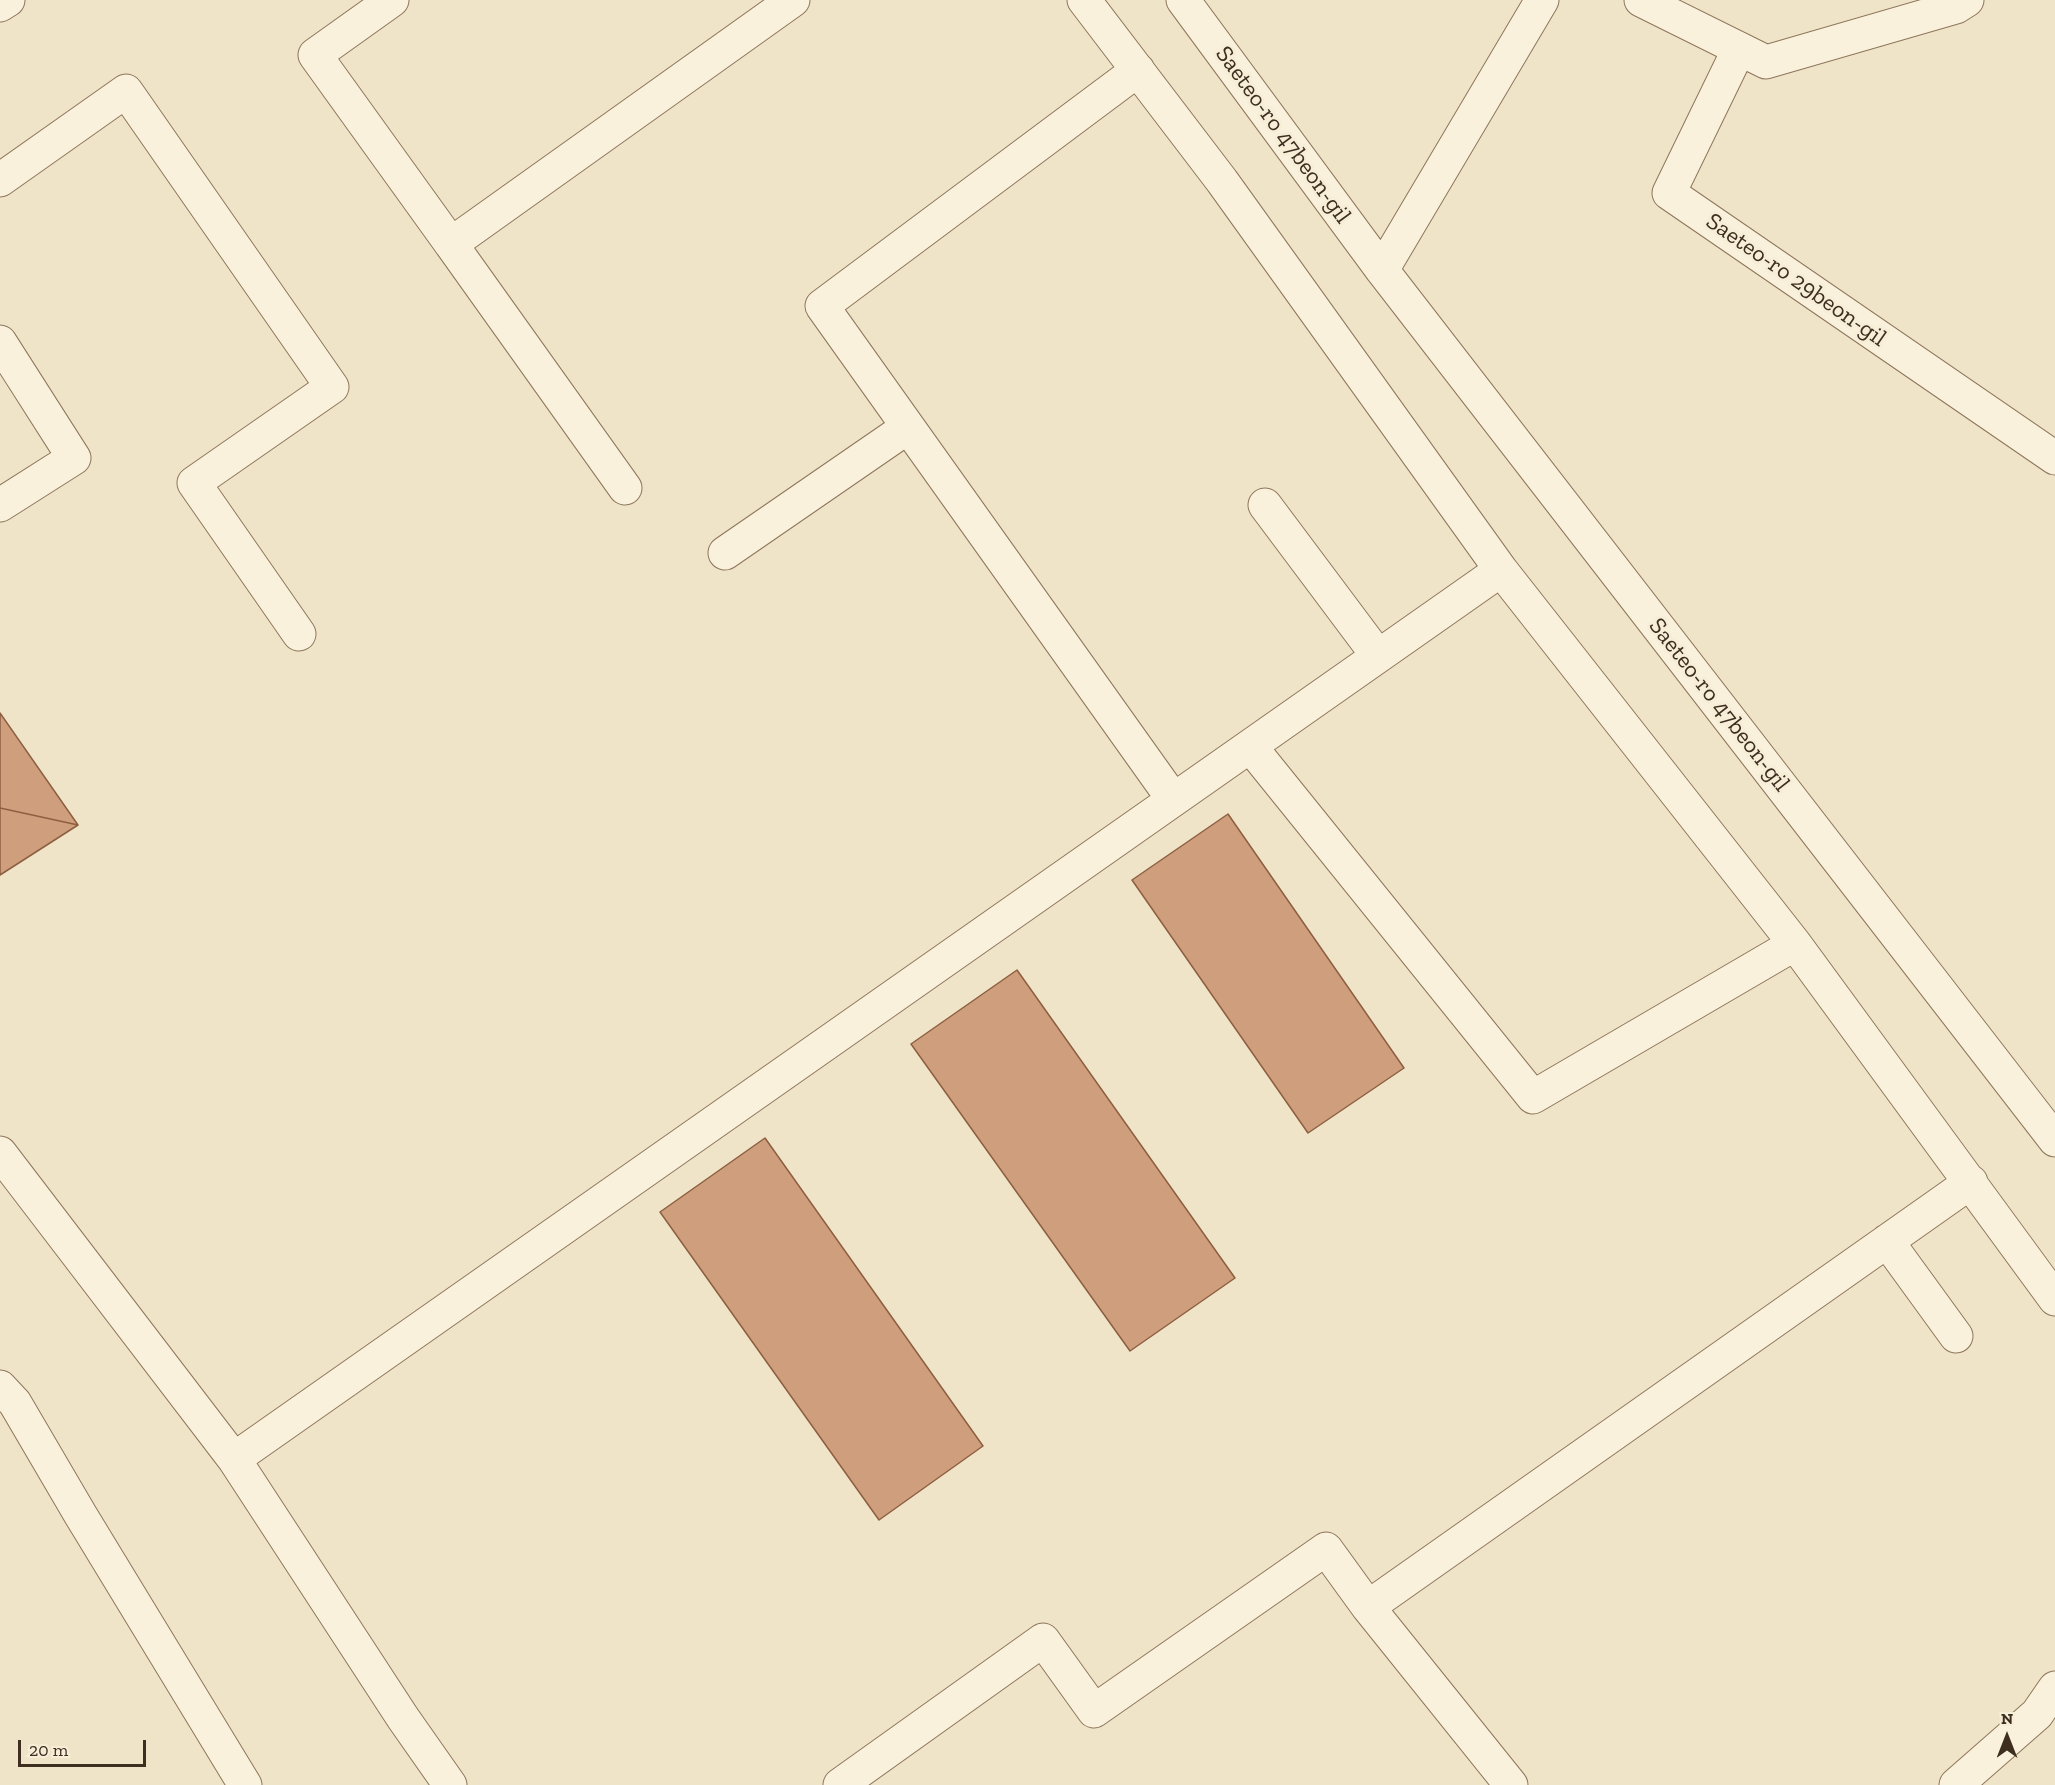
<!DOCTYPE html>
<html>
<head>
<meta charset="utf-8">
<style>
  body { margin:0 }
  #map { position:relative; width:2055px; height:1785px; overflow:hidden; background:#f0e4c8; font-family:"Zilla Slab",serif }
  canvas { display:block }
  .north { position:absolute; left:1977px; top:1707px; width:60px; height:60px; -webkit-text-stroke:4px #f7eed8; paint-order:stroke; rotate:0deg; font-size:16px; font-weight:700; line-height:24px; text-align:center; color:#3d2e20 }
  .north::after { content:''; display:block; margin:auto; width:21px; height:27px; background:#3d2e20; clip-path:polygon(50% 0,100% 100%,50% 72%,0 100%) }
  .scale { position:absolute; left:18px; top:1740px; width:128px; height:27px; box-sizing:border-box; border:3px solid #3d2e20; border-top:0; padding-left:8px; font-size:18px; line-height:21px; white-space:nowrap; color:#3d2e20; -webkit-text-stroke:4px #f7eed8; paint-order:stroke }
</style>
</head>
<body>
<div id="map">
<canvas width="2055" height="1785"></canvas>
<div class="north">N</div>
<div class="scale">20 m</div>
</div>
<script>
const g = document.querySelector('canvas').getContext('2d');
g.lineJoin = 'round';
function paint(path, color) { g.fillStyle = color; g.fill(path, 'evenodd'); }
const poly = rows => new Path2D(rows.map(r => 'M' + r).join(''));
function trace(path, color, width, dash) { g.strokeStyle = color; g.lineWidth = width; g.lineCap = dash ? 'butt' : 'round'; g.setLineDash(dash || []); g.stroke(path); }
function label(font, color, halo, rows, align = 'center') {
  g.font = font + ' "Zilla Slab",serif'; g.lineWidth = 6; g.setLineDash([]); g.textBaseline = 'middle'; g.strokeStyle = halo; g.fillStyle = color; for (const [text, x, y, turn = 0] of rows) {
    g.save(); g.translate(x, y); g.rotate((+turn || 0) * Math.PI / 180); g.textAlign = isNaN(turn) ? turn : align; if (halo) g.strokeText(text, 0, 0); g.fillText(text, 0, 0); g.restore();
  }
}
const building = poly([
  [0,713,78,825,0,808,0,713],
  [0,808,78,825,0,875,0,808],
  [1228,814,1404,1068,1308,1133,1132,880,1228,814],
  [1017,970,1235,1278,1130,1351,911,1044,1017,970],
  [765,1138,983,1446,879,1520,660,1212,765,1138]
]);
const minor = poly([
  [392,0,315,55,451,244],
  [1084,0,1222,181,1501,570,1795,944,2055,1299],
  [1183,0,1382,270,2055,1140],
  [1641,0,1766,62,1956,7,1967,0],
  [0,5,8,0],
  [1739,49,1669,193,2055,458],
  [1138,70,822,306,1173,799],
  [0,180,126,91,332,387,194,483,299,634],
  [1382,270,1542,0],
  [0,342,74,458,0,505],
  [625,488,451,244,793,0],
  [1265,505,1378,656],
  [725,553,908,427],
  [1250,746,1533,1097,1795,944],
  [0,1153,234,1459,403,1718,450,1785],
  [1887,1241,1956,1336],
  [0,1387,15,1403,80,1514,245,1785],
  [234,1459,1501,570],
  [1368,1607,1511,1785],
  [840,1785,1043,1640,1094,1711,1326,1549,1368,1607,1971,1182],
  [1956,1785,2037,1714,2055,1688]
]);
const streetNames = [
  ["Saeteo-ro 47beon-gil",1283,135,54],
  ["Saeteo-ro 29beon-gil",1796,280,35],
  ["Saeteo-ro 47beon-gil",1719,705,52]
];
paint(building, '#cf9f7d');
trace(building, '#8d5f41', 1.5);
trace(minor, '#8d765c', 35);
trace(minor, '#faf1dc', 33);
label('24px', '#3d2e20', '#f7eed8', streetNames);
</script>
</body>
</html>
